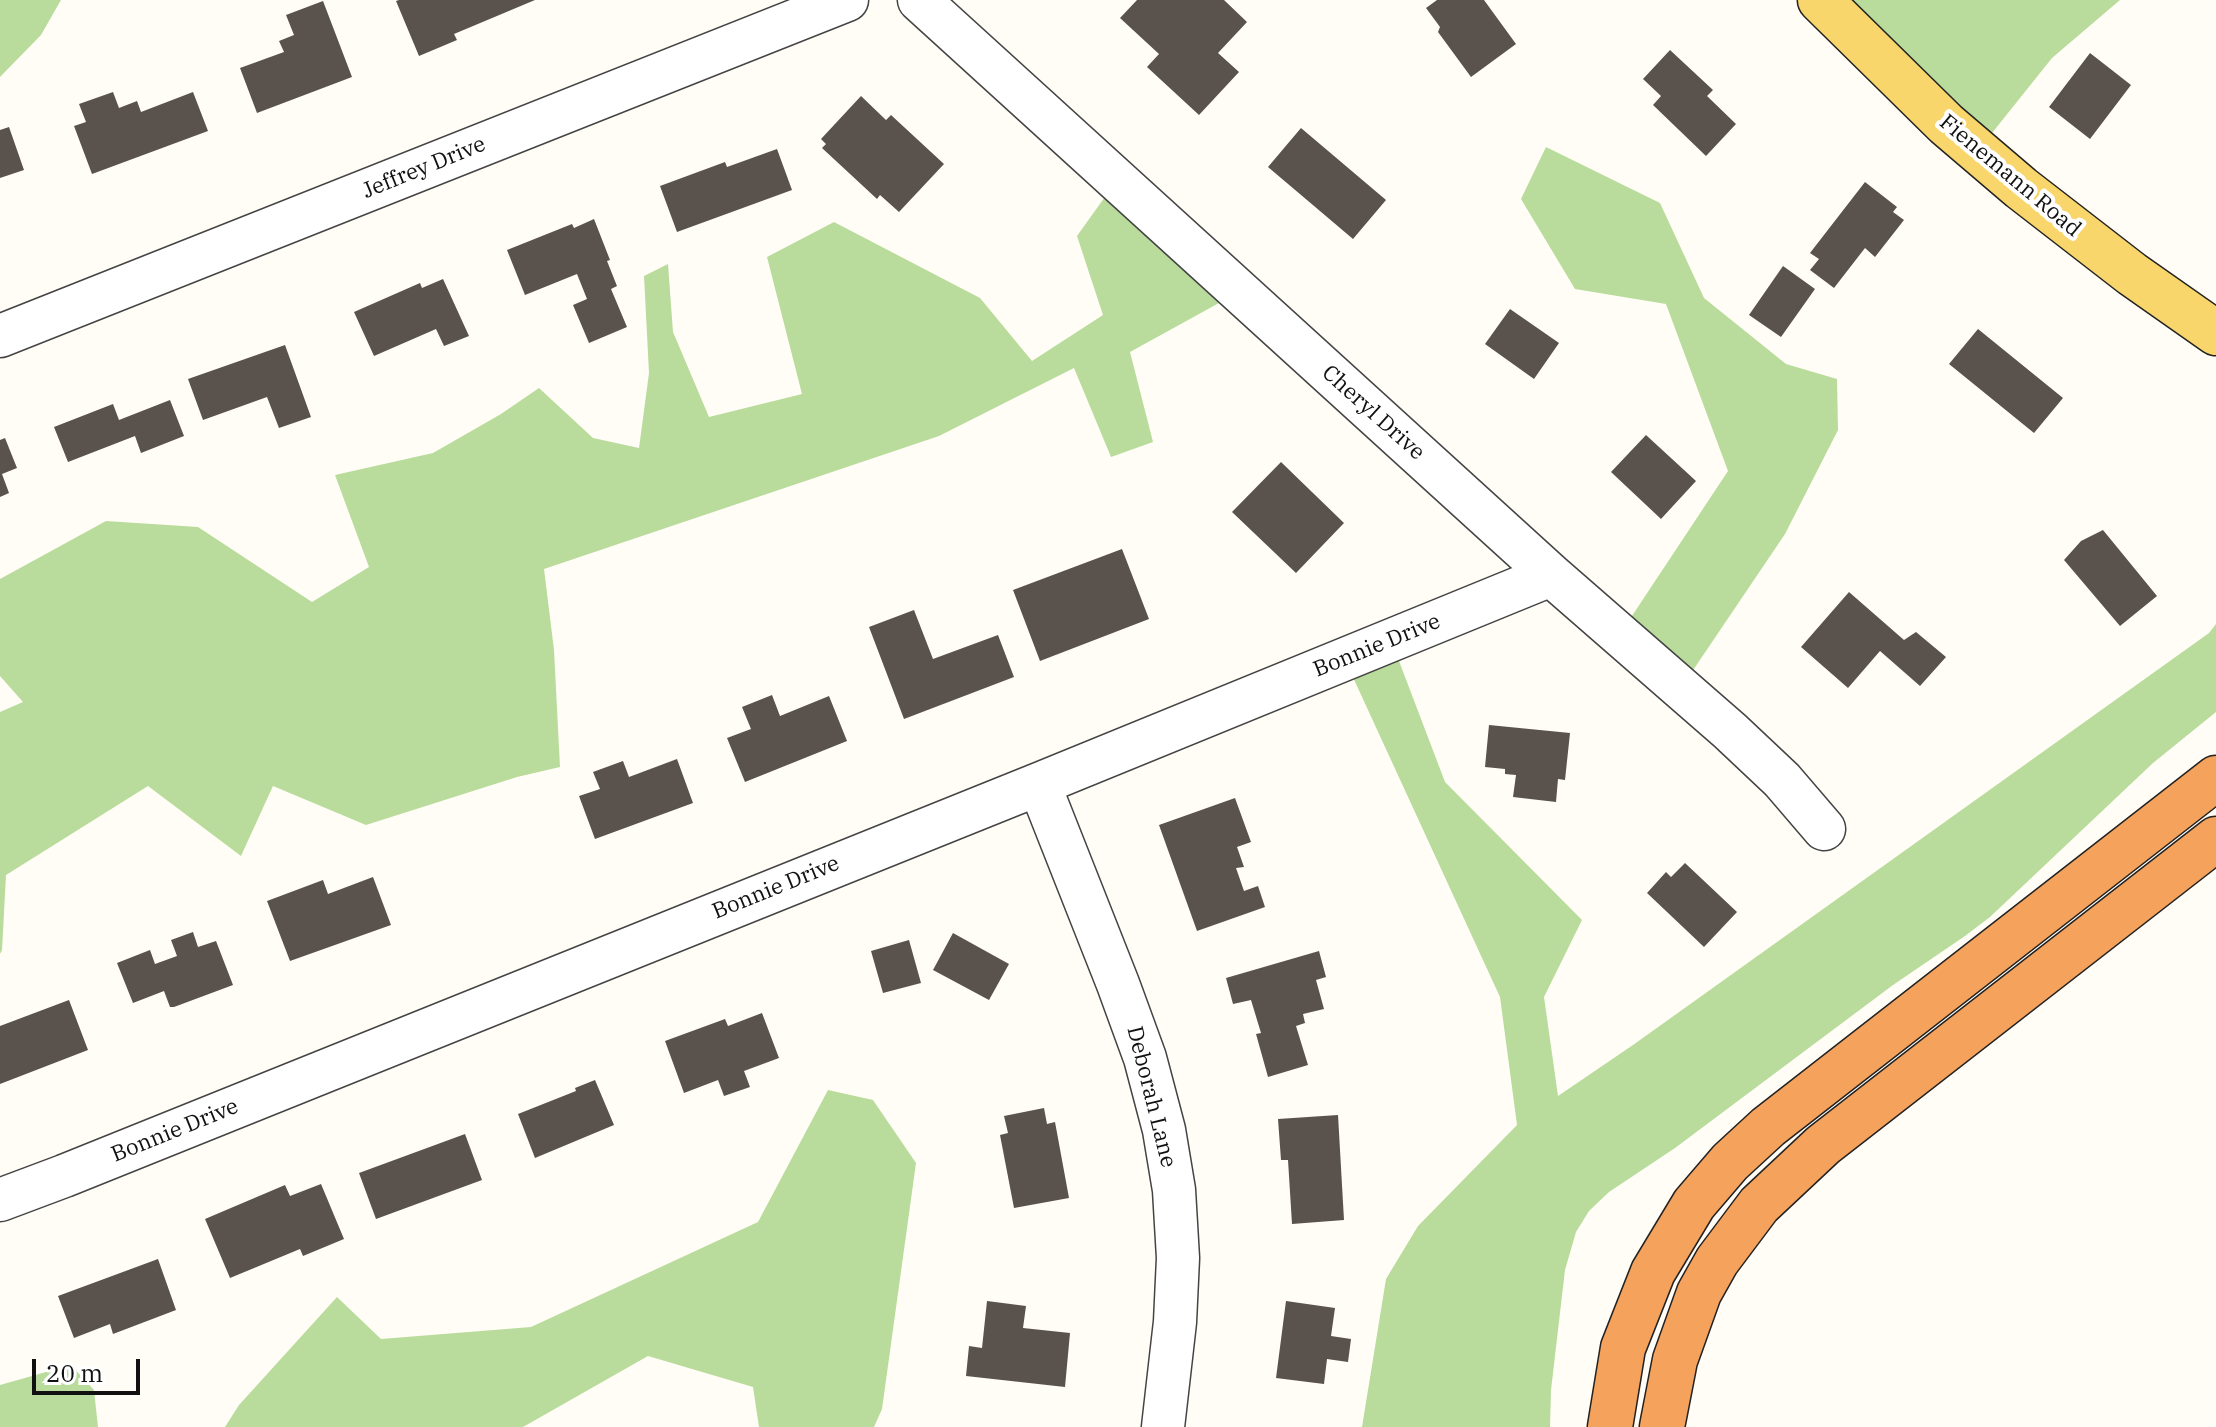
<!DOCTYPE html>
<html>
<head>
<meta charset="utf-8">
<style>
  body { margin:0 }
  #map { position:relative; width:2216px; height:1427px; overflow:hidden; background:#fffdf5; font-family:"IBM Plex Serif",serif }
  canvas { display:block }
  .scale { position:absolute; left:32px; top:1359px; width:108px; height:36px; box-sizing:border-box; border:4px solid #111; border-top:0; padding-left:10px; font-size:24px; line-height:28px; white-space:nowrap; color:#111; -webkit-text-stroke:6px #fff; paint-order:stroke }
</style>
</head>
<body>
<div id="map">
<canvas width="2216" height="1427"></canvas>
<div class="scale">20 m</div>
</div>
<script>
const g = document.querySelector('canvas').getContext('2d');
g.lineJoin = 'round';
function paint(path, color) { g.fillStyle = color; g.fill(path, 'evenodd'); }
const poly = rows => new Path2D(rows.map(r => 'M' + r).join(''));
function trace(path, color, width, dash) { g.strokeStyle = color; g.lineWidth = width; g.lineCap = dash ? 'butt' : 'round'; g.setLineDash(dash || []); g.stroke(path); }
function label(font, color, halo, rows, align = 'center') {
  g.font = font + ' "IBM Plex Serif",serif'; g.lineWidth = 8; g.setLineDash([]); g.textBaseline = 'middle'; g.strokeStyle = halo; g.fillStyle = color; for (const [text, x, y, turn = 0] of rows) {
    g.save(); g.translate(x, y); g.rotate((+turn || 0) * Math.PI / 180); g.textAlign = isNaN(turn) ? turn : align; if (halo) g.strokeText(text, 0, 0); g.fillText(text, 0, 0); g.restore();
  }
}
const forest = poly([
  [0,0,61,0,41,35,0,77],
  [1812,0,2120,0,2052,58,1972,158],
  [1546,147,1660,203,1704,298,1786,364,1837,379,1838,430,1785,534,1681,688,1620,634,1728,471,1666,304,1575,289,1521,199],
  [1117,180,1239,292,1130,352,1153,442,1111,457,1074,368,939,436,544,569,554,650,560,767,517,777,366,825,273,786,241,856,148,786,6,875,2,950,0,954,0,712,23,702,0,676,0,579,106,521,198,527,312,602,369,567,335,475,433,453,501,414,539,388,593,438,639,448,649,373,644,276,668,264,673,332,709,417,802,394,767,257,834,222,980,298,1032,361,1103,315,1077,236],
  [2216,624,2216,712,2153,763,1990,917,1965,936,1893,985,1675,1148,1609,1192,1589,1211,1576,1232,1565,1270,1551,1390,1550,1427,1362,1427,1386,1279,1418,1226,1517,1125,1500,997,1345,660,1391,640,1445,782,1582,920,1544,997,1558,1096,1633,1045,2209,633],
  [828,1090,873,1100,916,1163,882,1409,874,1427,759,1427,753,1387,648,1356,523,1427,225,1427,239,1405,337,1297,381,1339,531,1327,758,1222],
  [71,1365,94,1390,98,1427,0,1427,0,1385]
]);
const building = poly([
  [399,0,535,0,454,34,457,40,419,56,396,1],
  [1137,0,1224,0,1247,22,1218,53,1239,72,1199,115,1147,67,1159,54,1120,18],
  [1437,0,1484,0,1516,44,1471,77,1438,32,1440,27,1426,8],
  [323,1,352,77,257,113,240,68,284,52,279,41,294,35,286,15],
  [1670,50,1713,90,1707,96,1736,124,1706,156,1653,105,1661,96,1643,79],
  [2090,53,2131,85,2090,139,2049,107],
  [113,92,119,108,137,101,141,112,193,92,208,131,92,174,74,126,86,122,79,104],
  [861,96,886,120,891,115,944,164,899,212,880,195,877,199,822,148,826,144,821,139],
  [9,127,24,170,0,178,0,130],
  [1301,128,1386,200,1353,239,1268,167],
  [777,149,792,190,677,232,660,186,725,162,727,167],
  [1865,182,1897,207,1893,212,1904,220,1875,257,1865,248,1834,288,1810,270,1819,259,1810,253],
  [594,219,610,260,607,261,617,286,611,289,627,327,589,343,573,305,587,299,577,274,525,295,507,250,572,224,574,228],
  [1783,266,1815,289,1781,337,1749,315],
  [443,279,469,336,444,346,436,329,374,356,354,312,420,283,422,288],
  [1510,309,1559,343,1534,379,1485,344],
  [1978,329,2063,398,2034,433,1949,364],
  [285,345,311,417,279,428,267,397,203,420,188,379],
  [170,400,184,436,141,453,135,436,68,462,54,427,113,404,119,420],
  [1646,435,1696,481,1661,519,1611,472],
  [5,438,17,468,2,474,9,493,0,497,0,440],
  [1281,462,1344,523,1296,573,1232,512],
  [2103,530,2157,596,2120,626,2064,560,2081,541],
  [1122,549,1149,619,1040,661,1013,590],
  [1849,592,1904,640,1916,632,1946,657,1920,686,1880,651,1848,688,1801,647],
  [914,610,933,659,998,635,1014,677,904,719,869,627],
  [772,695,780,716,829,696,847,741,745,782,727,738,751,729,742,707],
  [1489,725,1570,733,1565,780,1558,779,1556,802,1513,797,1516,775,1505,774,1505,769,1485,767],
  [677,759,693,803,595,839,579,796,600,789,593,772,623,761,629,777],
  [1235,798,1251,842,1237,847,1244,867,1236,868,1244,891,1258,886,1265,907,1197,931,1159,825],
  [1685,863,1737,912,1704,947,1647,893,1666,872,1671,877],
  [373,877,391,925,290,961,267,901,323,880,328,894],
  [193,932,198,947,216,941,233,985,174,1007,170,1007,164,991,133,1003,117,963,150,950,155,964,177,956,171,940],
  [953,933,1009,964,989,1000,933,970],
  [909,940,921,983,883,993,871,951],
  [1319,951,1326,977,1316,980,1324,1009,1303,1014,1305,1023,1296,1026,1308,1065,1268,1077,1256,1034,1261,1033,1251,1000,1233,1004,1226,978],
  [69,1000,88,1050,0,1084,0,1026],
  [762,1013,779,1058,744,1071,750,1087,724,1096,718,1080,684,1093,665,1041,725,1019,728,1026],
  [595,1080,614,1125,535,1158,518,1114,576,1091,575,1088],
  [1044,1108,1047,1124,1055,1122,1069,1198,1014,1208,1000,1135,1008,1133,1004,1116],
  [1338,1115,1344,1220,1292,1224,1288,1160,1281,1160,1278,1119],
  [465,1134,482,1180,376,1219,359,1173],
  [321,1184,344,1239,303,1256,300,1249,230,1278,205,1219,285,1185,290,1196],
  [158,1259,176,1310,113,1334,110,1324,74,1338,58,1296],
  [987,1301,1026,1306,1023,1328,1070,1333,1065,1387,966,1376,969,1346,982,1348],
  [1286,1301,1335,1308,1331,1336,1351,1339,1348,1362,1327,1359,1324,1384,1276,1378]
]);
const minor = poly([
  [919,0,1551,575,1730,731,1782,780,1824,829],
  [0,336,847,0],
  [1039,784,1118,984,1145,1058,1164,1130,1174,1190,1178,1258,1175,1322,1163,1427],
  [0,1200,64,1176,1039,784,1551,575]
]);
const major = poly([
  [1820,0,1946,124,2021,188,2132,274,2216,333]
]);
const highway = poly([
  [1610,1427,1623,1348,1653,1272,1694,1204,1730,1162,1768,1127,2216,778],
  [1662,1427,1675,1360,1699,1293,1717,1261,1759,1205,1823,1145,2216,839]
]);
const streetNames = [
  ["Jeffrey Drive",424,168,-22],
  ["Fienemann Road",2010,176,40],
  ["Cheryl Drive",1373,413,42],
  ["Bonnie Drive",1377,646,-22],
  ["Bonnie Drive",776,888,-22],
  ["Deborah Lane",1151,1097,76],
  ["Bonnie Drive",175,1131,-22]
];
paint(forest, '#b9dc9c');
paint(building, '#5a524d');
trace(minor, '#444', 45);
trace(major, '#222', 47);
trace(highway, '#222', 47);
trace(minor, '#fff', 42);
trace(major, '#f9d66b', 44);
trace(highway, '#f5a25d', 44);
label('22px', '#111', '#fff', streetNames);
</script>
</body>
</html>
